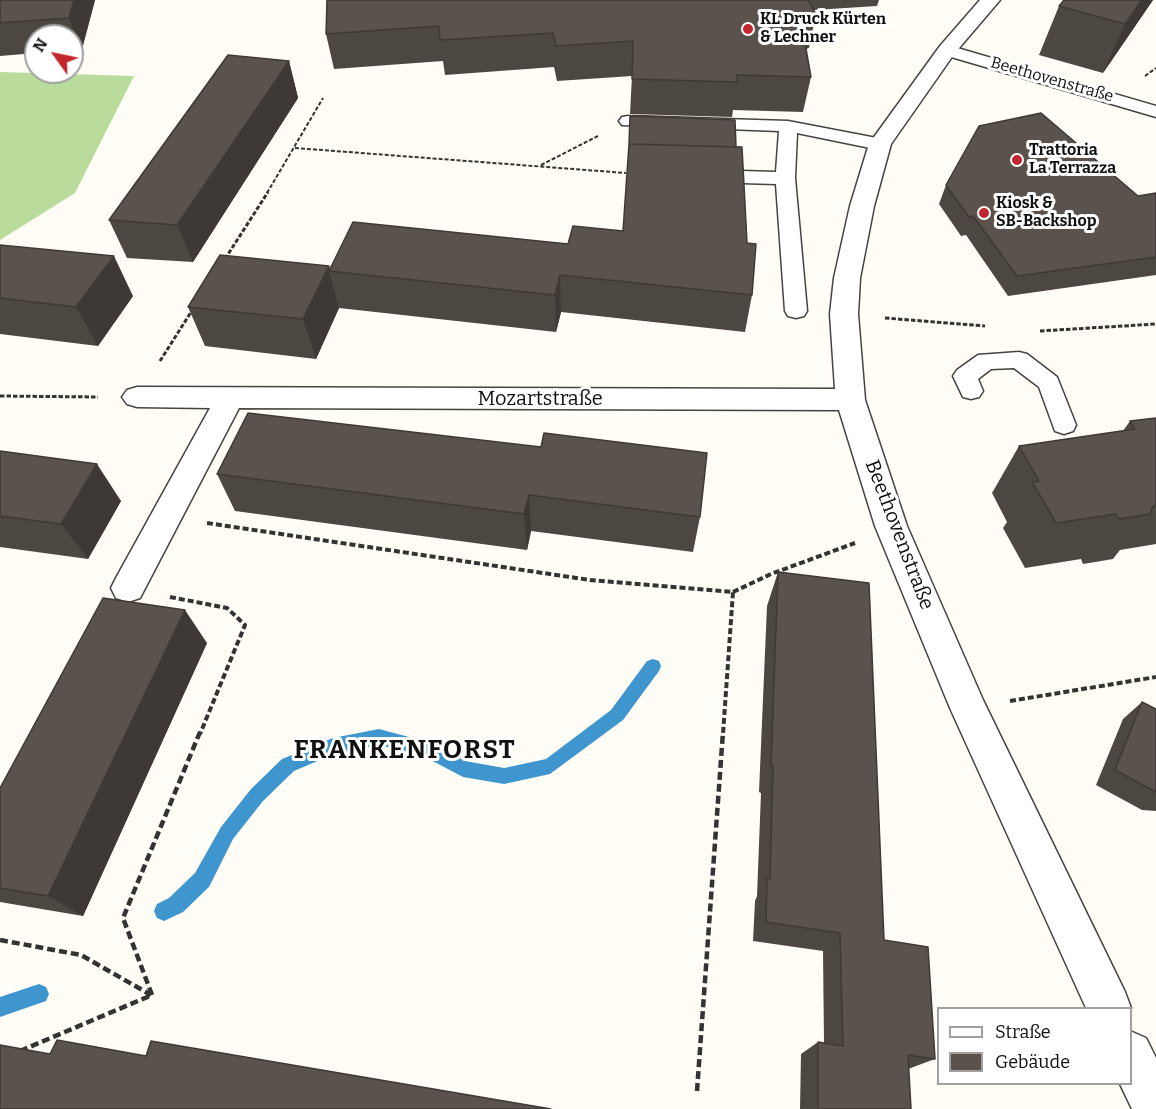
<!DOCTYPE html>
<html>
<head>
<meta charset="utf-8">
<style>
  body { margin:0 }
  #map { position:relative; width:1156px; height:1109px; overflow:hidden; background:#fffdf5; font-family:Bitter,serif }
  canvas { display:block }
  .legend { position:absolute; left:937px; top:1007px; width:195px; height:78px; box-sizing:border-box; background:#fff; border:2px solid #a0a0a0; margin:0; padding:8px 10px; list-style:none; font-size:18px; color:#111 }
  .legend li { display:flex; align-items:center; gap:12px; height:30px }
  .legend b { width:30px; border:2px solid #a0a0a0 }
  .north { position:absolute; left:24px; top:24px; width:60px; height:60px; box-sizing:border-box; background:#fff; border:2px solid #a0a0a0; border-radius:50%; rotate:303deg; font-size:16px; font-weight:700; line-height:24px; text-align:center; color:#111 }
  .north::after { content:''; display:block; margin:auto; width:21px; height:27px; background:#c4262e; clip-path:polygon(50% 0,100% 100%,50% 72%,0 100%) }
</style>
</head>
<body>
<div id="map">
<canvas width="1156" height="1109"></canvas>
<ul class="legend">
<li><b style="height:8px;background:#fff"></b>Straße</li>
<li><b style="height:16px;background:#5a524d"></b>Gebäude</li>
</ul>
<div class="north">N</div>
</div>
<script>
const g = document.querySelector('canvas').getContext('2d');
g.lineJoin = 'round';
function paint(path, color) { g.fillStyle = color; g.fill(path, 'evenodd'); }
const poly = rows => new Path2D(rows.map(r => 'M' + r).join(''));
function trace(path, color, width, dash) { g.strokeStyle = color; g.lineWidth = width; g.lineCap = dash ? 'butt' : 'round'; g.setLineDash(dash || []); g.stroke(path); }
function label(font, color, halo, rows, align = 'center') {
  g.font = font + ' Bitter,serif'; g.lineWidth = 6; g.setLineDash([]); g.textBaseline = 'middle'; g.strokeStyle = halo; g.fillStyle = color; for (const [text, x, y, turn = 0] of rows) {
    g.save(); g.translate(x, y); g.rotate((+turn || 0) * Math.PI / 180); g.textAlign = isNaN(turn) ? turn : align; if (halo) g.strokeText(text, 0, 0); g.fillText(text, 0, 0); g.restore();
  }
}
const forest = poly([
  [0,72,134,76,75,193,0,240]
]);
const stream = poly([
  [653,659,659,661,661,666,659,671,623,720,550,774,504,784,463,777,425,757,379,745,334,754,294,771,263,801,233,839,209,887,183,912,164,921,157,918,154,911,157,904,169,898,195,873,221,827,251,789,282,759,333,738,379,729,428,742,465,761,504,768,546,759,611,710,647,661,653,659],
  [39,984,46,987,49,994,46,1001,0,1017,0,997,39,984]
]);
const pathFar3 = poly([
  [1145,76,1156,68],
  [295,148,626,173],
  [541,165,598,136],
  [267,193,323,98]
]);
const pathFar2 = poly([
  [225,259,268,192],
  [885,318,985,326],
  [1040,331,1156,324],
  [160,361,193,309],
  [0,396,98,397]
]);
const pathFar1 = poly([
  [207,523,590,580,733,592,723,734],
  [733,592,771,574,855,543],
  [170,597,227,608,245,625,200,734],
  [1010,701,1156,677]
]);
const path = poly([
  [0,940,81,955,151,995],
  [152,995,123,918,200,732],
  [20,1051,152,995],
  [697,1091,723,732]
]);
const lane = poly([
  [947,45,1156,106,1156,117,941,54,939,50,941,46,947,45],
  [628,116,788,121,887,140,889,144,887,148,880,150,797,133,795,178,807,311,804,316,796,318,788,316,785,311,776,184,708,182,701,180,698,176,701,172,708,170,776,172,779,131,622,125,619,121,622,117,628,116],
  [1019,352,1027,354,1057,377,1076,425,1073,431,1064,434,1055,431,1039,387,1014,368,991,369,978,379,983,391,979,397,971,399,963,397,953,376,957,370,978,355,1019,352]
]);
const street = poly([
  [980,0,1000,0,954,54,891,144,874,206,860,278,858,314,865,400,907,526,983,700,1125,992,1131,1008,1130,1010,1086,1008,950,708,875,526,839,410,239,408,140,598,128,602,116,598,111,588,116,578,210,408,137,407,127,404,122,397,127,390,137,387,835,389,830,314,834,278,850,206,869,144,940,46,980,0],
  [1130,1031,1146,1038,1156,1058,1156,1109,1132,1109,1120,1084,1130,1084,1130,1031]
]);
const wall = poly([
  [0,0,95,0,82,49,72,50,72,36,36,36,36,53,0,56],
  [327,0,879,0,877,6,814,10,816,14,809,48,806,49,811,77,803,112,733,110,732,117,630,114,632,76,557,81,554,67,445,75,443,61,334,69,326,34],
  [1153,0,1103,73,1039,55,1059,6],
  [289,61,298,98,193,262,127,258,109,220],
  [736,147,752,295,745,332,561,312,556,332,339,308,316,359,205,346,188,307,330,269,568,244,623,231],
  [946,185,1138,196,1156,193,1156,275,1008,296,966,235,961,236,939,204],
  [0,245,133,296,98,346,0,334],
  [248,413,700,517,693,552,531,531,527,550,235,511,217,474],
  [1156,418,1156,544,1120,550,1113,559,1083,564,1081,559,1025,568,1003,528,1007,522,992,493,1019,446,1123,431,1130,421],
  [0,451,121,501,88,559,0,547],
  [778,572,884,940,935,1059,908,1069,911,1109,800,1109,801,1054,818,1042,824,1043,823,951,753,941,755,901,757,896,761,793,759,792,767,606],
  [207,643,83,916,0,902,0,788],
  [1142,702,1156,709,1156,811,1142,810,1096,785,1123,719]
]);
const shadedWall = poly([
  [74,0,95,0,82,49,69,18],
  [1142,0,1153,0,1103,73,1125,24],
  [289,61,298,98,193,262,177,225],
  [114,256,133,296,98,346,76,307],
  [329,266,331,271,329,271,339,308,316,359,303,319],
  [560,275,561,312,556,332,555,295],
  [97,464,121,501,88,559,61,524],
  [529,495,531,531,527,550,524,514],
  [185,610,207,643,83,916,48,896]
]);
const building = poly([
  [0,0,74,0,69,18,0,23,0,0],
  [327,0,808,0,816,14,800,15,811,77,737,75,737,82,632,79,633,41,556,46,553,33,440,40,439,26,326,34,327,0],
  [1064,0,1142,0,1125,24,1059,6,1064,0],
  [228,55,289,61,177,225,109,220,228,55],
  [1041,113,1138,196,1156,193,1156,257,1017,276,973,216,969,217,946,185,979,126,1041,113],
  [630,116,735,120,736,147,629,144,630,116],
  [629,144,742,147,747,243,756,244,752,295,560,275,555,295,329,271,353,222,568,244,573,226,623,231,629,144],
  [0,245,114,256,76,307,0,298,0,245],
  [220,255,329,266,303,319,188,307,220,255],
  [248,413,541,447,544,433,707,453,700,517,529,495,524,514,217,474,248,413],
  [1156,418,1156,505,1153,506,1150,514,1119,519,1116,514,1056,523,1032,482,1039,481,1019,446,1135,429,1130,421,1156,418],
  [0,451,97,464,61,524,0,516,0,451],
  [778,572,869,583,884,940,928,947,935,1059,908,1055,911,1109,818,1109,818,1042,843,1046,840,933,766,922,767,879,770,879,773,766,771,765,778,572],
  [103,598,185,610,48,896,0,888,0,788,103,598],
  [1142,702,1156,709,1156,792,1115,770,1142,702],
  [57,1040,146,1056,151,1041,551,1109,0,1109,0,1045,50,1054,57,1040]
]);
const markers = [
  [748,29,6,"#c4262e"],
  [1017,160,6,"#c4262e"],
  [984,213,6,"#c4262e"]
];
const farPoinames = [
  ["KL Druck Kürten",760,20],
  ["& Lechner",760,38],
  ["Trattoria",1029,151],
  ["La Terrazza",1029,169],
  ["Kiosk &",996,204],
  ["SB-Backshop",996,222]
];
const farStreetnames = [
  ["Beethovenstraße",1052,80,16]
];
const streetNames = [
  ["Mozartstraße",540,399],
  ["Beethovenstraße",899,535,69]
];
const districtNames = [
  ["FRANKENFORST",405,751]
];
paint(forest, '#b9dc9c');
paint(stream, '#3f96cf');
trace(lane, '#444', 3);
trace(street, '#444', 3);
trace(pathFar3, '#333', 2, [4, 2]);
trace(pathFar2, '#333', 3, [4.5, 2]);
trace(pathFar1, '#333', 4, [6, 3]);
trace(path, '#333', 4.5, [8, 4]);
paint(lane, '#fff');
paint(street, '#fff');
paint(wall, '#4d4742');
paint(shadedWall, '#3f3936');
paint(building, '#5a524d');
trace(building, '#3f3936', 1.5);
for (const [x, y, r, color] of markers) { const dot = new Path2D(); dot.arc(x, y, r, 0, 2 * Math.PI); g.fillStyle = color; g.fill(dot); trace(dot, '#fff', 2); }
label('bold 16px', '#111', '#fff', farPoinames, 'left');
label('16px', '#111', '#fff', farStreetnames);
label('20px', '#111', '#fff', streetNames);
g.letterSpacing = '1.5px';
label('bold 26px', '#111', '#fff', districtNames);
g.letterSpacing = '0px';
</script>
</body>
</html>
